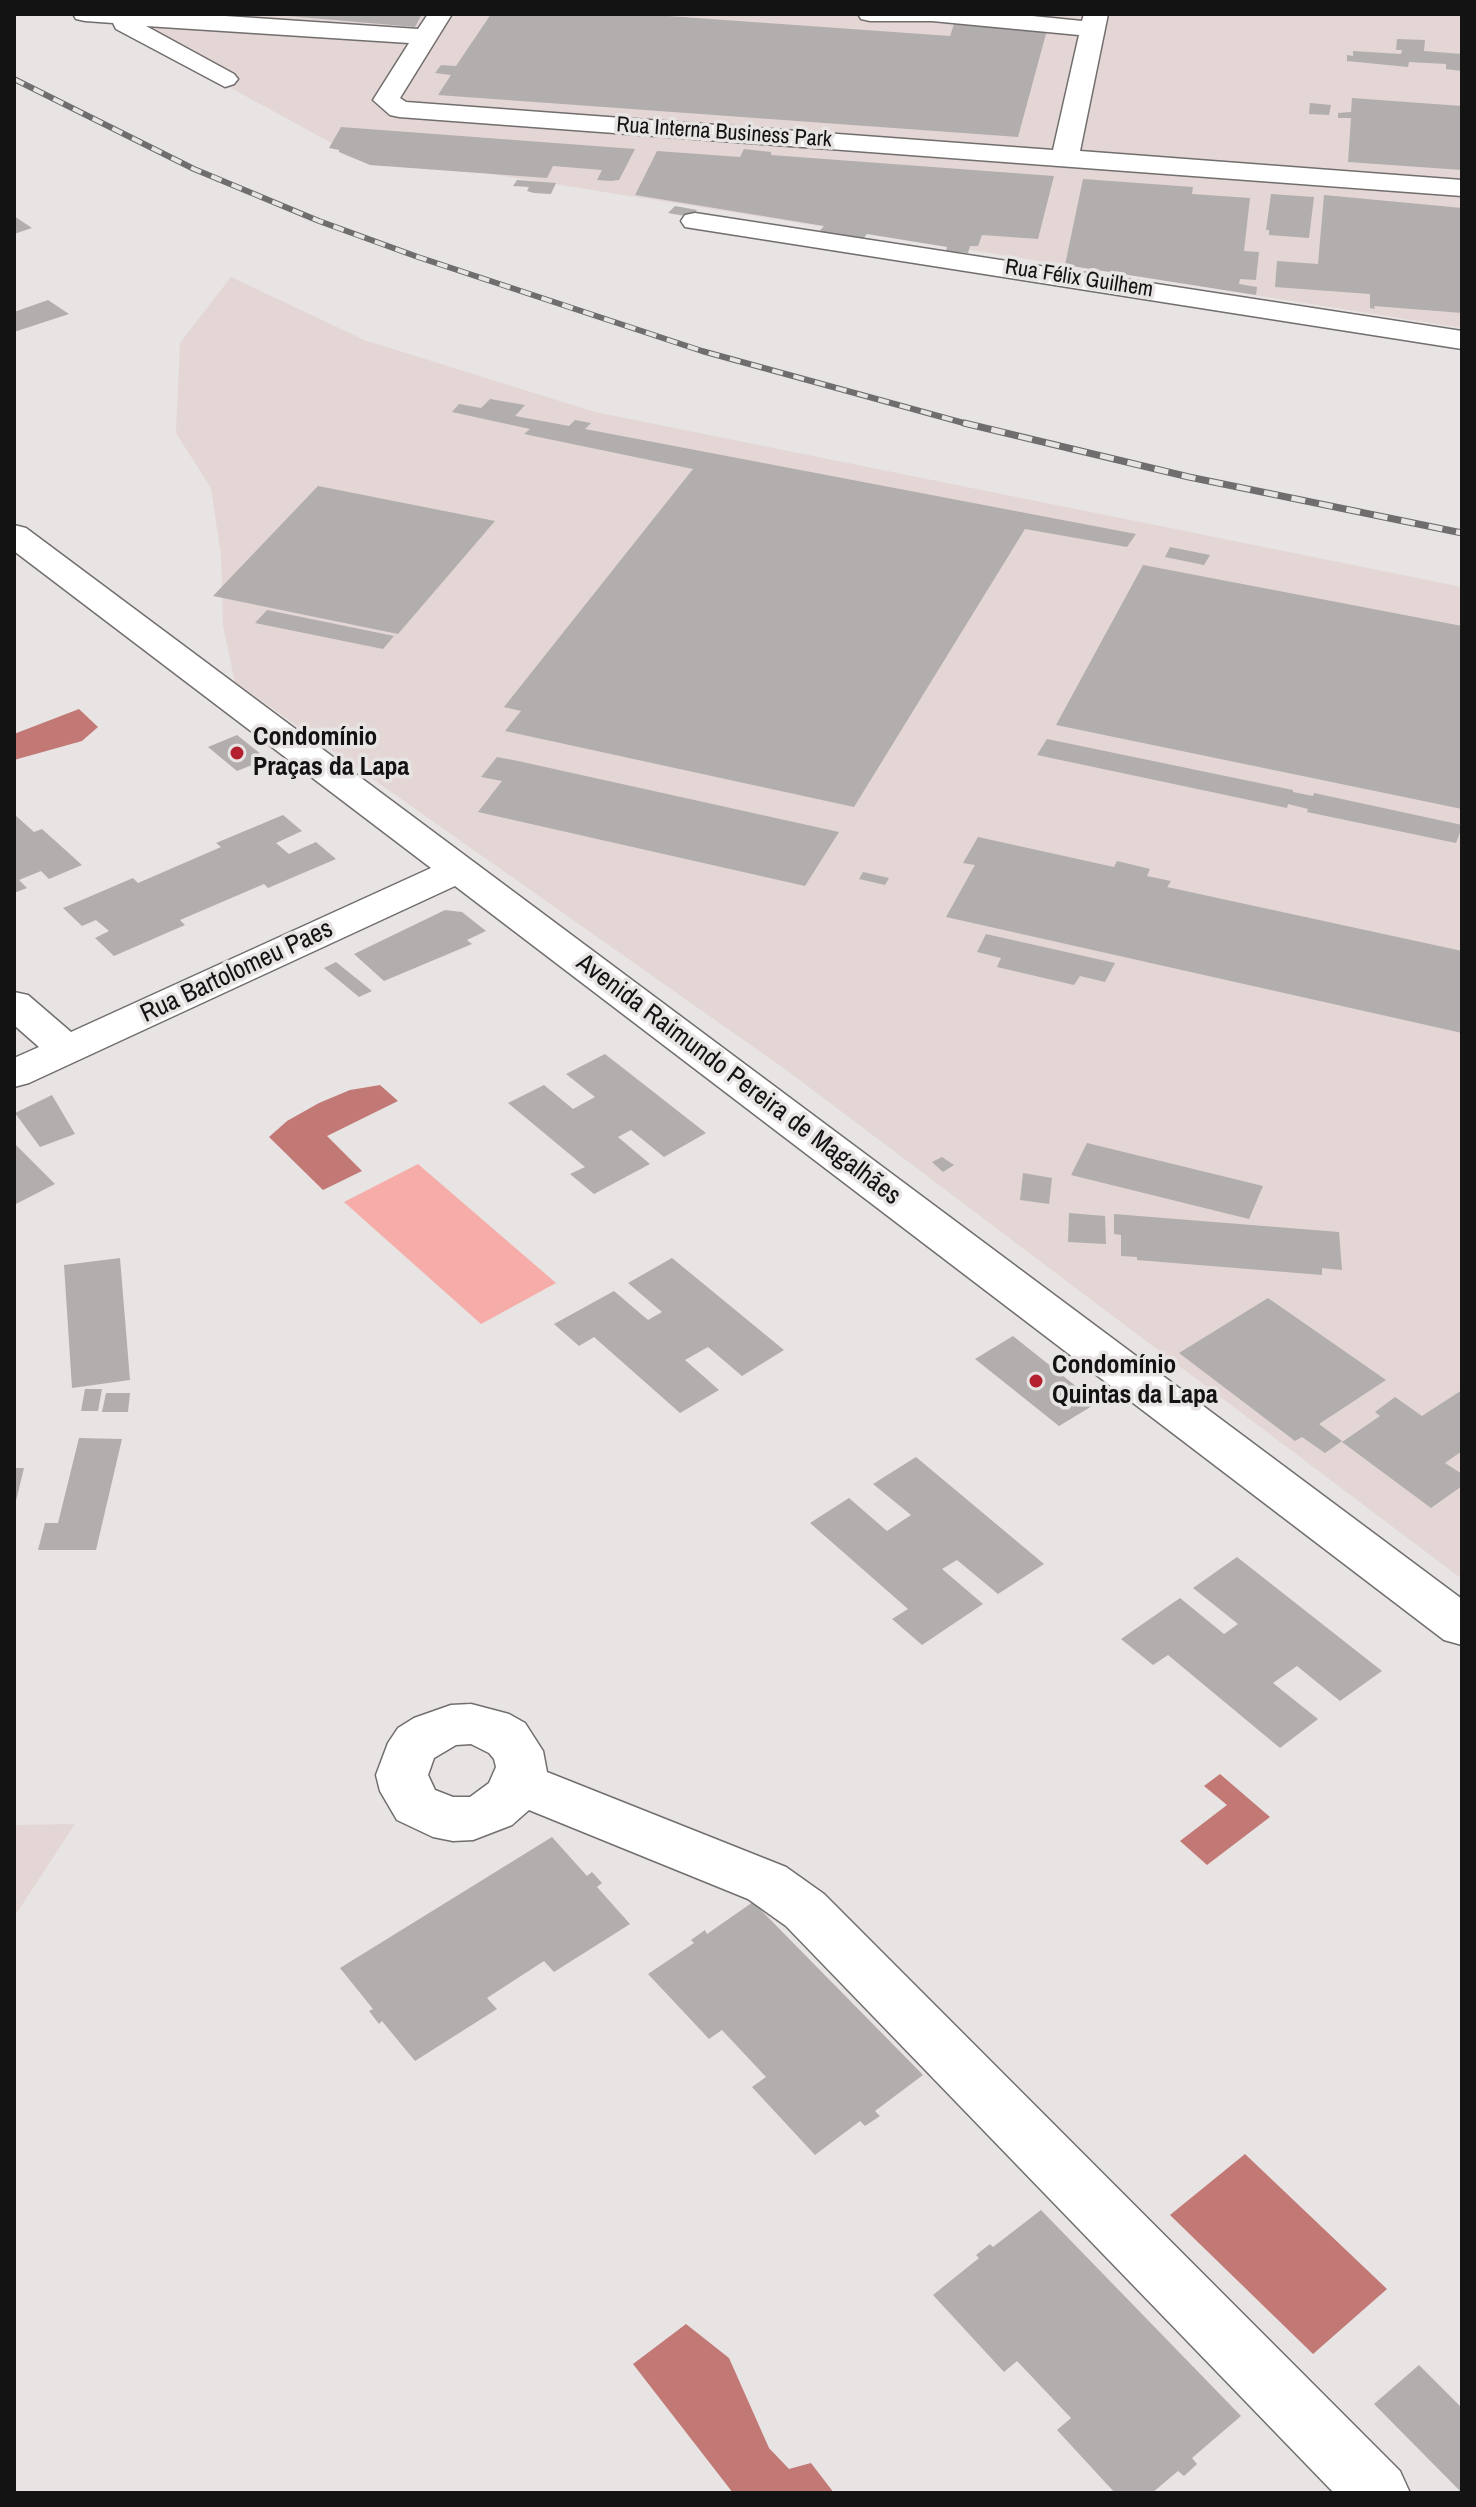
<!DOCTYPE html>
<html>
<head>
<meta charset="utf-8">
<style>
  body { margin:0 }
  #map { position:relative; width:1476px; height:2507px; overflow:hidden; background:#e7e4e3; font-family:"Archivo Narrow",sans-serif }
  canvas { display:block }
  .frame { position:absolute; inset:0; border:16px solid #141313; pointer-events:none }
</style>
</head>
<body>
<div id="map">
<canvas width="1476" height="2507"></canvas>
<div class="frame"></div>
</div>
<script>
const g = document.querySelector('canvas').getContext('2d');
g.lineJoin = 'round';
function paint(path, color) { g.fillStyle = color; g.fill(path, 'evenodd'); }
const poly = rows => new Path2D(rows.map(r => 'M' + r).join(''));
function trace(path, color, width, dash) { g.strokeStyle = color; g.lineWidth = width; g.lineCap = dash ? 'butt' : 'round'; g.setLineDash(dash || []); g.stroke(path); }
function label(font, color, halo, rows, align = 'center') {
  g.font = font + ' "Archivo Narrow",sans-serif'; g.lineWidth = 7; g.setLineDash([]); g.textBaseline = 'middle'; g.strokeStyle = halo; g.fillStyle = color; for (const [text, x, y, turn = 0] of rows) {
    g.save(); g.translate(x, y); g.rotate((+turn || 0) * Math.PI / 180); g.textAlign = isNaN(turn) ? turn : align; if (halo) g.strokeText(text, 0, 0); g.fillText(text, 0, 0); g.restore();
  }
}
const built = poly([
  [96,14,1462,14,1462,328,346,151],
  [231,277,364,340,595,412,1462,587,1462,1579,789,1072,235,682,223,626,221,556,211,488,176,433,180,343],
  [75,1824,14,1917,14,1825]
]);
const green = poly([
  [418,1164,556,1283,481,1324,344,1202]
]);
const water = poly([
  [79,709,98,727,82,741,14,760,14,734],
  [380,1085,398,1101,327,1136,362,1171,323,1190,269,1137,287,1121,319,1103,350,1090],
  [1220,1774,1270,1817,1207,1865,1180,1841,1227,1805,1204,1786],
  [1245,2154,1387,2289,1313,2354,1170,2215],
  [686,2324,729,2358,769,2448,789,2469,811,2463,834,2493,733,2493,633,2364]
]);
const building = poly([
  [265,14,422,14,415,27],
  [491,14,670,14,668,16,950,36,954,24,1047,30,1018,137,438,95,451,75,435,73,441,65,456,66],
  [1397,39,1425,40,1424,51,1462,54,1462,71,1446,69,1446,64,1409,62,1408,67,1347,61,1347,55,1353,56,1353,51,1401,54,1402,50,1396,50],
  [1352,98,1462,106,1462,170,1348,162,1351,118,1338,118,1338,113,1351,112],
  [1310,103,1331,105,1329,115,1309,114],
  [341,127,635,149,619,180,611,181,597,180,602,170,553,166,547,178,370,165,339,152,339,150,329,148],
  [744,149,771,152,771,155,1054,176,1038,239,982,235,978,246,970,246,968,253,946,251,947,247,867,234,858,245,814,237,824,226,635,195,657,151,740,157],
  [1083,179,1193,187,1192,194,1250,198,1244,251,1259,252,1256,280,1240,279,1239,284,1257,287,1256,295,1065,265],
  [517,180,556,183,551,194,534,193,527,191,529,187,513,186],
  [1271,194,1314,197,1309,238,1269,235,1269,230,1266,230],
  [1324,195,1462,208,1462,313,1374,306,1375,309,1370,308,1370,294,1275,287,1277,261,1318,264],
  [675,206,697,210,691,217,668,213],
  [14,216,32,228,14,234],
  [48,300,69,314,14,332,14,312],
  [490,399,525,405,515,416,569,426,575,420,591,423,585,429,1136,534,1127,547,1025,529,854,807,505,731,521,711,504,707,693,469,524,434,530,429,452,412,459,404,481,408],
  [318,486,495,521,398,634,213,596],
  [1170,547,1210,555,1204,565,1165,557],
  [1143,565,1462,626,1462,809,1056,725],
  [267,610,394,636,383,649,255,623],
  [237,735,267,759,237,771,208,747],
  [1047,739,1293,790,1293,792,1313,796,1314,793,1462,825,1462,827,1456,843,1307,812,1308,809,1288,804,1287,808,1037,755],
  [497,757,518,761,839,832,805,886,478,812,502,781,481,777],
  [14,814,34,832,42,829,82,865,49,879,41,871,19,880,27,888,14,893],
  [283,815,302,831,276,843,289,854,316,842,336,859,268,888,264,884,180,920,185,925,114,956,95,938,109,931,96,920,82,926,63,908,133,878,138,883,221,847,216,843],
  [978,837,1114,867,1117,861,1150,869,1147,876,1171,881,1167,887,1462,951,1462,1033,946,917,975,865,963,863],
  [863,872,889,878,885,885,859,879],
  [445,910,462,912,486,931,467,940,472,944,384,981,354,954],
  [986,934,1115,963,1105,982,1080,976,1074,985,997,967,1001,958,977,952],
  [336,962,372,991,359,997,324,968],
  [605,1054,706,1133,664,1157,631,1130,618,1137,650,1164,594,1194,570,1174,585,1167,508,1103,544,1085,573,1109,595,1097,566,1074],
  [52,1095,75,1134,40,1147,15,1113],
  [14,1143,55,1184,14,1205],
  [1087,1143,1263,1186,1249,1219,1071,1175],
  [942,1157,954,1165,943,1172,932,1162],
  [1023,1173,1052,1178,1049,1204,1020,1200],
  [1069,1213,1105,1216,1106,1244,1068,1242],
  [1114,1214,1339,1232,1342,1270,1322,1268,1322,1275,1137,1260,1137,1257,1121,1256,1121,1235,1114,1234],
  [120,1258,130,1380,72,1388,64,1265],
  [672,1258,784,1350,742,1376,708,1347,685,1360,719,1390,680,1413,594,1337,579,1346,554,1324,614,1291,648,1320,662,1312,628,1283],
  [1268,1298,1386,1380,1319,1424,1342,1441,1325,1453,1302,1437,1295,1441,1179,1353],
  [1013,1336,1097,1403,1059,1426,975,1359],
  [85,1389,102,1389,98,1411,81,1411],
  [1462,1390,1462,1455,1459,1453,1445,1463,1462,1474,1462,1486,1431,1508,1342,1442,1380,1416,1375,1412,1395,1397,1422,1416],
  [106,1393,130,1393,128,1412,102,1412],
  [79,1438,122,1439,96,1550,38,1550,45,1523,58,1523],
  [916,1457,1044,1564,998,1594,957,1560,942,1569,983,1604,922,1645,892,1619,908,1609,810,1523,849,1498,887,1531,911,1515,873,1484],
  [14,1468,24,1468,15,1505,14,1505],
  [1237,1557,1382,1671,1340,1701,1297,1666,1273,1683,1318,1719,1280,1748,1168,1655,1153,1665,1121,1639,1180,1598,1224,1634,1238,1624,1193,1588],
  [552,1837,587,1876,592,1872,602,1883,597,1887,630,1924,554,1972,544,1961,487,1998,497,2009,415,2061,382,2021,379,2024,369,2011,373,2009,340,1968],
  [753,1902,923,2075,875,2111,880,2116,865,2126,860,2121,815,2155,752,2087,766,2077,722,2030,709,2039,648,1974,694,1943,691,1940,705,1930,707,1934],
  [1041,2210,1241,2416,1192,2458,1197,2464,1184,2476,1178,2471,1152,2493,1115,2493,1057,2430,1071,2418,1017,2361,1004,2372,933,2295,979,2258,976,2255,990,2244,993,2247],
  [1419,2365,1462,2408,1462,2493,1374,2404]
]);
const minor = poly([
  [73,14,196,14,418,29,428,14,452,14,400,98,406,102,1053,150,1079,35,932,21,870,21,861,19,858,14,1013,14,1082,21,1084,14,1108,14,1080,151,1462,180,1462,196,399,117,390,115,373,100,409,43,146,26,234,74,238,79,234,84,225,87,116,29,113,23,85,21,76,19,73,14],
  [695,213,1462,331,1462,349,685,227,681,221,685,215,695,213],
  [14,525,26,528,1462,1599,1462,1645,1444,1640,455,886,29,1083,14,1087,14,1058,39,1047,14,1025,14,992,28,995,71,1032,431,868,14,551,14,525],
  [471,1704,509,1714,525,1723,543,1751,547,1772,786,1867,824,1894,1400,2471,1410,2493,1334,2493,786,1926,748,1899,529,1810,512,1825,473,1840,453,1841,433,1837,397,1820,380,1791,376,1775,388,1743,398,1728,414,1718,451,1705,471,1704],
  [471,1744,489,1753,494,1759,496,1767,489,1783,470,1797,453,1797,435,1790,428,1775,434,1758,456,1745,471,1744]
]);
const railFar1 = poly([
  [14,79,194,169,319,221,418,257,702,351,971,425]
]);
const rail = poly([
  [964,423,1189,477,1462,533]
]);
const markers = [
  [237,753,8,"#b32130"],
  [1036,1381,8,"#b32130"]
];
const farStreetnames = [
  ["Rua Interna Business Park",724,133,4],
  ["Rua Félix Guilhem",1079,279,9]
];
const poiNames = [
  ["Condomínio",253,738],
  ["Praças da Lapa",253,768],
  ["Condomínio",1052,1366],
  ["Quintas da Lapa",1052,1396]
];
const streetNames = [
  ["Rua Bartolomeu Paes",237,972,-25],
  ["Avenida Raimundo Pereira de Magalhães",738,1080,37]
];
paint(built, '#e3d6d5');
paint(green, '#f6ada9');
paint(water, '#c27875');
paint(building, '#b2aeae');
trace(minor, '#716e6d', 3);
paint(minor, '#fff');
trace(railFar1, '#6f6d6d', 6);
trace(rail, '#6f6d6d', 7);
trace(railFar1, '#e7e4e3', 4, [11]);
trace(rail, '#e7e4e3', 5, [14]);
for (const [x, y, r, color] of markers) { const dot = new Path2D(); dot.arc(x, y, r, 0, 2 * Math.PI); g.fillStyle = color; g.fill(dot); trace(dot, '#e7e4e3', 3); }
label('22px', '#141313', '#e7e4e3', farStreetnames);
label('bold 26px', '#141313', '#e7e4e3', poiNames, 'left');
label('26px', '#141313', '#e7e4e3', streetNames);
</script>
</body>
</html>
